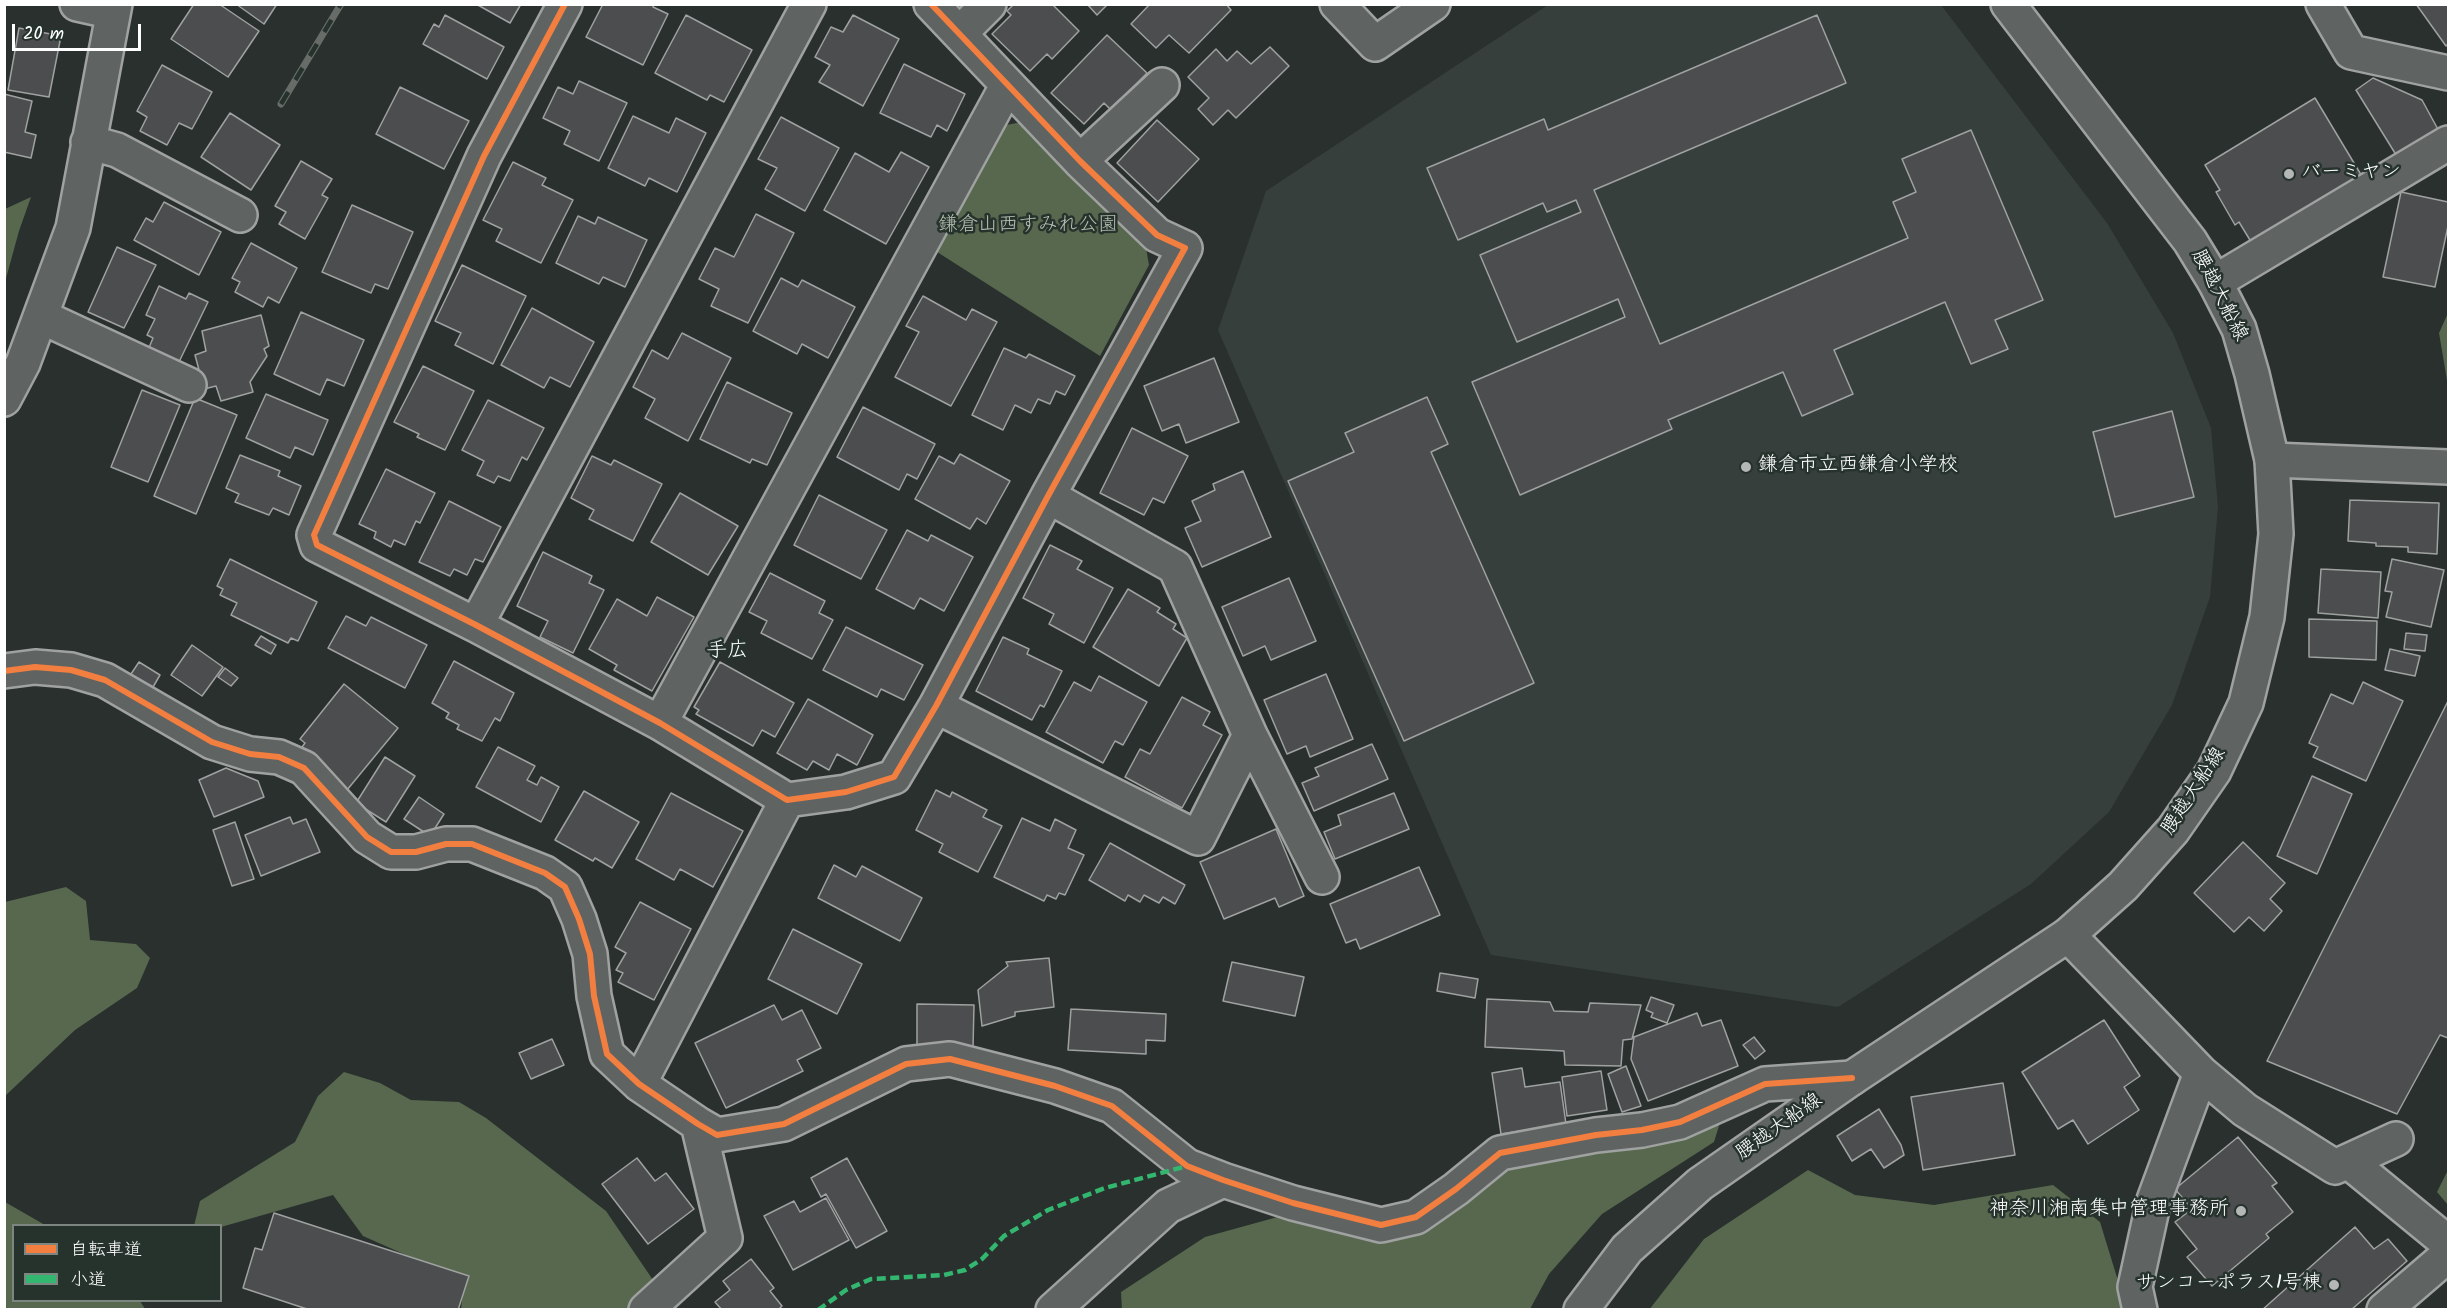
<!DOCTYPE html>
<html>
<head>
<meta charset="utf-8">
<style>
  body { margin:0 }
  #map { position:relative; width:2453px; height:1314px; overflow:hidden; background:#29302d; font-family:Kalam,"Klee One",sans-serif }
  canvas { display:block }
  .frame { position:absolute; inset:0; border:6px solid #fff; pointer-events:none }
  .legend { position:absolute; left:12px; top:1224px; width:210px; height:78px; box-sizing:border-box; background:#26332d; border:2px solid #7d8581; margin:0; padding:8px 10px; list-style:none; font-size:18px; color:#fff }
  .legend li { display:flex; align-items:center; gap:12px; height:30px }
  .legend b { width:30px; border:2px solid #7d8581 }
  .scale { position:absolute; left:12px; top:24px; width:129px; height:27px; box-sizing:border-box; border:3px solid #fff; border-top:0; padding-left:8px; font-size:18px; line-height:21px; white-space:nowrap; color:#fff; -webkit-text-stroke:4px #26332d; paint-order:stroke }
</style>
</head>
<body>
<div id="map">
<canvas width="2453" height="1314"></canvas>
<div class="frame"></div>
<ul class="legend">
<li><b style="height:8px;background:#f27e40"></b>自転車道</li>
<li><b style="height:8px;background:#33b770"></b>小道</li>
</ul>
<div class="scale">20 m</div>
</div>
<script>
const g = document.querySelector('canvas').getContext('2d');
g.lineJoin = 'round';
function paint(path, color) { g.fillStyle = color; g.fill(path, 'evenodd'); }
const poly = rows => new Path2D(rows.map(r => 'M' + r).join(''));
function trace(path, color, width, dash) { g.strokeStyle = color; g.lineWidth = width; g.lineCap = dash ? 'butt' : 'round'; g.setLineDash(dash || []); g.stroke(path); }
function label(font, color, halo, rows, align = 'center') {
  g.font = font + ' Kalam,"Klee One",sans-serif'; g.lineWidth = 5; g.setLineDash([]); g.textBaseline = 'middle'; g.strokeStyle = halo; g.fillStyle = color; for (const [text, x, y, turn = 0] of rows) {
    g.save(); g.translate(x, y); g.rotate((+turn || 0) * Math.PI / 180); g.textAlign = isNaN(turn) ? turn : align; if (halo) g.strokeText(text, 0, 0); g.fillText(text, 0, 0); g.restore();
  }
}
const built = poly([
  [1548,5,1941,5,2107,223,2173,333,2211,428,2218,507,2210,597,2172,705,2109,812,2031,884,1838,1007,1491,955,1218,330,1266,191]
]);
const green = poly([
  [1022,122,1146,248,1149,265,1100,356,934,250,1001,126],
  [31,197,19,231,5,282,5,209],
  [2448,313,2448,386,2439,333],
  [66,887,86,901,90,940,136,944,150,958,137,988,75,1030,5,1096,5,902],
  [344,1072,380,1083,411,1100,459,1102,486,1118,606,1211,653,1280,636,1309,461,1309,463,1292,433,1267,363,1236,333,1195,221,1227,194,1226,200,1201,295,1142,318,1096],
  [1722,1116,1714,1142,1602,1214,1549,1274,1530,1309,1122,1310,1121,1292,1205,1237,1292,1213,1367,1230,1506,1163],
  [1808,1170,1855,1195,1934,1205,2053,1185,2100,1222,2127,1310,1649,1310,1704,1239],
  [2448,1170,2448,1205,2437,1192],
  [5,1202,45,1225,14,1226,14,1300,140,1301,145,1309,5,1309]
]);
const building = poly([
  [194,4,219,4,259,31,228,77,171,39,194,4],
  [236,4,277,4,264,24,236,4],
  [476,4,521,4,510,23,476,4],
  [603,4,654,4,653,7,668,14,643,65,586,37,603,4],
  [1014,4,1052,4,1079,31,1052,59,1047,54,1030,71,992,34,1011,15,1007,11,1014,4],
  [1087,4,1108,4,1097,15,1087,4],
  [1150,4,1226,4,1231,10,1189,53,1169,35,1156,48,1131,24,1150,4],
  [2416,4,2448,4,2448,44,2446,46,2416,4],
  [445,15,504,47,487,79,423,44,434,24,439,27,445,15],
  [686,15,752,50,724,102,710,95,707,100,655,73,686,15],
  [853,15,899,39,863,106,819,82,830,65,815,57,831,27,843,32,853,15],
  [1817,15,1846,83,1594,190,1660,344,1908,238,1893,202,1916,192,1902,159,1971,130,2043,300,1995,320,2008,349,1971,364,1945,302,1834,350,1853,394,1802,416,1783,372,1668,420,1672,429,1520,495,1472,382,1625,317,1618,299,1517,342,1480,255,1581,212,1576,200,1547,212,1543,203,1458,240,1427,168,1544,119,1548,130,1817,15],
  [19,28,61,36,49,97,8,90,19,28],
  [1107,35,1147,73,1111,110,1104,103,1084,124,1051,93,1107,35],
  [1270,47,1289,66,1236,118,1228,110,1213,125,1198,109,1209,98,1188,77,1216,49,1227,61,1237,51,1251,64,1270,47],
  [904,64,965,94,947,131,937,125,931,137,880,113,904,64],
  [162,65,212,92,192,129,179,123,167,145,140,131,147,117,137,111,162,65],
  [2373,78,2422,100,2440,133,2398,158,2356,90,2373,78],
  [579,81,627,103,599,161,564,144,570,131,543,118,558,87,573,94,579,81],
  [400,87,469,121,444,169,376,134,400,87],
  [4,94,32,101,25,132,36,135,31,158,4,152,4,94],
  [2315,98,2363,178,2253,245,2239,222,2235,225,2216,192,2220,190,2205,165,2315,98],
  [230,113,280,145,251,190,201,157,230,113],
  [633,116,669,133,676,118,706,133,677,192,649,178,645,186,608,168,633,116],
  [781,117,839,148,805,211,765,189,777,168,758,159,781,117],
  [1157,120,1199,159,1158,202,1117,163,1157,120],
  [901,152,929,167,886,244,824,210,855,153,889,172,901,152],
  [301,161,332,179,322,195,328,198,305,239,279,224,286,212,275,206,301,161],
  [513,162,546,178,542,185,573,200,541,263,496,241,502,229,483,220,513,162],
  [2401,192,2448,202,2448,226,2435,287,2383,277,2401,192],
  [164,202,221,232,199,275,134,240,146,218,153,222,164,202],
  [352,205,413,232,388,289,375,284,371,293,322,272,352,205],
  [756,214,794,233,748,323,711,306,719,289,699,279,715,248,734,257,756,214],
  [578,216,595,224,598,217,647,240,625,287,603,277,599,284,556,263,578,216],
  [251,243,297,268,279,303,268,297,263,307,235,292,240,282,232,278,251,243],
  [117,247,156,265,124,328,88,312,117,247],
  [462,265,526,296,493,364,455,345,461,333,435,321,462,265],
  [781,278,798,287,802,280,855,307,828,358,802,344,797,354,753,331,781,278],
  [159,286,186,299,189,293,208,302,178,364,148,350,153,338,147,335,155,319,146,315,159,286],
  [923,296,966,320,972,309,997,322,951,406,895,377,919,332,906,326,923,296],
  [532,308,594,342,570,387,550,377,544,388,501,365,532,308],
  [301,312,364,340,344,386,327,379,320,395,274,374,301,312],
  [261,315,269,346,264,349,267,356,250,382,253,392,221,401,216,386,204,389,195,355,206,351,202,331,261,315],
  [682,333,731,358,688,441,645,418,655,399,633,387,652,350,668,359,682,333],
  [1004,348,1026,358,1029,354,1075,376,1065,395,1056,391,1050,404,1038,399,1031,413,1015,405,1003,430,972,415,1004,348],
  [1214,358,1239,422,1186,443,1179,424,1162,431,1144,386,1214,358],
  [423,366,474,391,445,450,417,437,419,434,394,422,423,366],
  [727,382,792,413,767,465,752,459,750,463,700,439,727,382],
  [142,390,180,405,148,482,111,467,142,390],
  [266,394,328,420,313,455,295,447,290,458,246,438,266,394],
  [1427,397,1448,444,1431,452,1534,683,1404,741,1288,481,1354,452,1345,433,1427,397],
  [195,398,237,415,196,514,154,496,195,398],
  [488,400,544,428,527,460,522,457,510,481,498,476,494,483,477,475,484,461,462,450,488,400],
  [863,407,935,444,917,479,907,474,899,490,837,457,863,407],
  [2172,411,2194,497,2115,517,2093,432,2172,411],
  [1132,428,1188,456,1164,503,1153,498,1144,515,1100,493,1132,428],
  [960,454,1010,481,986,524,977,518,970,529,915,499,939,456,954,464,960,454],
  [240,455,280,471,278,476,301,486,289,515,273,508,269,515,235,502,239,494,226,488,240,455],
  [592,456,611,465,614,460,662,484,633,541,589,519,594,510,571,498,592,456],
  [386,469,435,493,420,523,416,521,405,545,394,540,391,547,374,538,376,532,359,524,386,469],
  [1243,471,1271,537,1202,567,1185,528,1201,521,1192,501,1215,490,1213,484,1243,471],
  [680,493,738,526,708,575,651,542,680,493],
  [819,495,887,530,861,579,794,545,819,495],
  [2350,500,2439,503,2437,554,2408,552,2408,547,2376,546,2376,543,2348,541,2350,500],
  [449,501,501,527,483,562,475,559,467,575,454,569,450,576,419,562,449,501],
  [907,530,928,541,931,535,973,557,944,611,920,598,914,609,876,589,907,530],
  [1050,545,1082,561,1077,569,1113,588,1084,643,1049,624,1054,614,1023,598,1050,545],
  [543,552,592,576,589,583,604,590,573,653,540,637,548,621,517,606,543,552],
  [230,559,317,602,298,641,291,638,288,643,231,615,237,603,220,595,223,589,217,586,230,559],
  [2392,559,2444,570,2431,627,2386,617,2392,592,2385,591,2392,559],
  [2321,569,2381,572,2378,618,2318,613,2321,569],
  [770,573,825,601,819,613,833,620,812,659,761,633,767,621,749,612,770,573],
  [1289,578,1316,641,1271,660,1265,646,1243,656,1222,607,1289,578],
  [1128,589,1160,608,1157,612,1176,624,1173,629,1187,638,1159,686,1093,647,1128,589],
  [657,597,694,617,652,691,614,670,617,665,589,649,617,599,647,616,657,597],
  [346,616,366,626,371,617,427,645,405,688,328,648,346,616],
  [2309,619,2377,621,2376,660,2309,657,2309,619],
  [846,627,923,665,904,700,881,689,877,697,823,670,846,627],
  [2406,633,2427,635,2425,651,2404,649,2406,633],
  [261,636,276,645,271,654,255,645,261,636],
  [1003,637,1029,649,1027,654,1062,671,1044,707,1040,705,1032,720,976,691,1003,637],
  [192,645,223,667,202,696,171,675,192,645],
  [2390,649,2420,656,2415,676,2385,670,2390,649],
  [454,661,514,693,500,721,495,718,482,741,457,729,459,725,446,718,449,713,432,703,454,661],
  [139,662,160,675,149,694,127,680,139,662],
  [720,662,794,703,775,737,762,730,753,746,696,714,699,710,694,707,720,662],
  [225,668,238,678,231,686,218,677,225,668],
  [1326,674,1353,739,1310,757,1306,746,1287,754,1264,700,1326,674],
  [1099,676,1147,702,1123,745,1115,741,1103,763,1046,732,1074,682,1091,691,1099,676],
  [2363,682,2403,701,2366,781,2313,757,2318,747,2309,743,2331,694,2353,704,2363,682],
  [344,684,398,728,347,790,299,751,305,743,300,739,344,684],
  [1182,697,1210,712,1203,725,1222,735,1182,808,1125,777,1140,749,1150,754,1182,697],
  [808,699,873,735,857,765,837,754,829,770,813,761,807,770,777,753,808,699],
  [2448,701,2448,1038,2440,1035,2397,1114,2267,1061,2448,701],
  [1372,744,1388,779,1314,811,1302,783,1319,776,1315,768,1372,744],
  [498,747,535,766,527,780,537,785,541,777,559,787,541,822,476,787,498,747],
  [385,757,415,776,386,822,356,803,385,757],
  [226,768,258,781,264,797,214,817,199,780,226,768],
  [2312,776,2352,794,2317,874,2277,856,2312,776],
  [936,790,950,797,952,792,987,810,983,817,1002,826,978,872,939,852,943,844,916,830,936,790],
  [584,791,639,822,612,868,595,858,593,861,555,840,584,791],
  [671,793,743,831,713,887,680,869,674,880,636,859,671,793],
  [1394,793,1409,829,1335,859,1324,832,1341,825,1338,815,1394,793],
  [419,797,444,814,430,836,404,819,419,797],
  [290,817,293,824,306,819,320,852,261,876,245,835,290,817],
  [1022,818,1050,831,1055,819,1076,830,1068,848,1084,855,1065,895,1059,893,1056,899,1047,895,1044,901,994,877,1022,818],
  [235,822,254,879,232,886,213,830,235,822],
  [1276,829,1304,896,1279,907,1275,898,1224,919,1200,862,1276,829],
  [2243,842,2285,883,2270,899,2282,911,2264,931,2249,917,2234,932,2194,893,2243,842],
  [1110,843,1185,885,1175,904,1163,897,1159,903,1144,895,1140,902,1128,895,1125,901,1089,880,1110,843],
  [834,865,856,877,862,866,922,898,900,941,818,898,834,865],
  [1419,867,1440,915,1360,949,1356,939,1346,943,1330,904,1419,867],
  [640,902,691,929,654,1000,618,982,623,973,616,970,626,953,615,947,640,902],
  [793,929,862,964,837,1014,768,979,793,929],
  [1049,958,1054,1007,1015,1012,1015,1016,982,1026,978,990,1008,966,1006,962,1049,958],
  [1232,962,1304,977,1295,1016,1223,1001,1232,962],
  [1440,973,1478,979,1475,998,1437,991,1440,973],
  [1651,997,1674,1005,1667,1023,1651,1017,1653,1013,1646,1010,1651,997],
  [1487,999,1550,1002,1554,1011,1588,1012,1590,1003,1641,1005,1632,1039,1623,1040,1621,1066,1565,1065,1564,1051,1485,1047,1487,999],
  [917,1004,974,1005,973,1048,917,1048,917,1004],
  [774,1005,782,1020,802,1010,821,1048,797,1060,803,1071,726,1108,695,1043,774,1005],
  [1071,1009,1166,1014,1165,1041,1146,1040,1146,1054,1068,1050,1071,1009],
  [1697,1013,1702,1026,1721,1020,1738,1066,1648,1101,1631,1059,1634,1037,1697,1013],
  [2104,1020,2140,1076,2124,1087,2139,1110,2088,1144,2073,1120,2058,1129,2022,1072,2104,1020],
  [1754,1037,1765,1051,1755,1059,1743,1045,1754,1037],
  [552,1039,564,1065,531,1079,519,1053,552,1039],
  [1626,1066,1641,1106,1622,1112,1608,1074,1626,1066],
  [1522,1068,1525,1087,1560,1082,1566,1124,1501,1134,1492,1073,1522,1068],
  [1601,1071,1607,1110,1567,1116,1562,1077,1601,1071],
  [2003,1083,2015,1155,1923,1170,1911,1097,2003,1083],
  [1879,1109,1901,1145,1904,1155,1884,1168,1871,1149,1852,1161,1837,1136,1879,1109],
  [2238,1137,2277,1183,2272,1186,2293,1212,2266,1234,2269,1238,2212,1286,2187,1257,2197,1249,2175,1222,2192,1209,2175,1189,2238,1137],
  [637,1158,655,1181,666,1173,694,1209,648,1244,602,1184,637,1158],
  [847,1158,887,1231,856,1248,826,1194,821,1197,811,1178,847,1158],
  [826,1198,849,1240,793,1270,764,1216,794,1201,800,1212,826,1198],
  [274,1213,469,1276,458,1310,310,1310,243,1288,255,1248,262,1250,274,1213],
  [2355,1227,2374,1249,2388,1239,2407,1261,2351,1310,2262,1310,2355,1227],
  [751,1259,774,1288,770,1291,782,1306,778,1310,722,1310,715,1302,730,1290,723,1281,751,1259]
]);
const minor = poly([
  [77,4,113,12],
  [565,4,484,156,314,535,317,545,476,625,660,723,787,800,846,792,894,777,936,706,1048,496,1185,248,1157,235,1080,161,931,4],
  [1337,4,1375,44,1433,4],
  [2323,4,2351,52,2448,73],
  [960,33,989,4],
  [88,142,117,150,240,215],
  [1080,161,1162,85],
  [2215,282,2448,143],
  [42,317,189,385],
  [4,399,23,363,73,228,115,4],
  [2272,460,2448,467],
  [1048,496,1175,567,1250,735,1322,877],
  [476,625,809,4],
  [4,671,35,667,71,670,105,680,212,742,250,754,279,757,304,768,367,837,391,852,416,852,446,844,472,844,545,873,565,887,579,919,590,954,594,996,607,1054,639,1084,698,1124,717,1135,784,1124,906,1064,950,1059,1055,1086,1112,1106,1187,1166,1223,1180,1293,1203,1381,1225,1416,1217,1456,1189,1500,1153,1596,1135,1642,1130,1680,1122,1765,1084,1852,1078],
  [936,706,1198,838,1250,735],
  [660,723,1007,86],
  [2068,935,2201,1073,2245,1110,2335,1167,2396,1139],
  [639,1084,787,800],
  [2348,1161,2448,1243],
  [646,1310,725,1238,698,1124],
  [1053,1310,1168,1206,1223,1180],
  [2140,1310,2135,1287,2154,1200,2201,1073],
  [2384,1310,2448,1255]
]);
const major = poly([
  [1581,1310,1627,1249,1700,1184,1852,1078,2068,935,2123,886,2173,830,2214,771,2246,703,2267,617,2276,534,2272,460,2252,374,2239,329,2215,282,2190,241,2008,4]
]);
const rail = poly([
  [281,104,341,4]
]);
const quiet = poly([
  [818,1310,846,1290,871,1279,944,1275,965,1270,982,1259,1004,1236,1048,1210,1105,1188,1187,1166]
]);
const cycleway = poly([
  [565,4,484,156,314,535,317,545,476,625,660,723,787,800,846,792,894,777,936,706,1048,496,1185,248,1157,235,1080,161,931,4],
  [4,671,35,667,71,670,105,680,212,742,250,754,279,757,304,768,367,837,391,852,416,852,446,844,472,844,545,873,565,887,579,919,590,954,594,996,607,1054,639,1084,698,1124,717,1135,784,1124,906,1064,950,1059,1055,1086,1112,1106,1187,1166,1223,1180,1293,1203,1381,1225,1416,1217,1456,1189,1500,1153,1596,1135,1642,1130,1680,1122,1765,1084,1852,1078]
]);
const markers = [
  [2289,174,6,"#b4b7b6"],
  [1746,467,6,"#b4b7b6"],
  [2241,1211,6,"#b4b7b6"],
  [2334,1285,6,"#b4b7b6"]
];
const poiNames = [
  ["バーミヤン",2301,174],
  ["鎌倉市立西鎌倉小学校",1758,467],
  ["神奈川湘南集中管理事務所",2229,1211,"right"],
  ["サンコーポラス1号棟",2322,1285,"right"]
];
const parkNames = [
  ["鎌倉山西すみれ公園",1028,227]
];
const streetNames = [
  ["腰越大船線",2218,296,63],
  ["腰越大船線",2195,792,-57],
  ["腰越大船線",1780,1128,-35]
];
const neighbourhoodNames = [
  ["手広",727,652]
];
paint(built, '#373f3d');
paint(green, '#58684f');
paint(building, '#4b4d4e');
trace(building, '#9fa2a0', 1.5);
trace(minor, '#9fa2a0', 38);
trace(major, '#9fa2a0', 38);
trace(minor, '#5f6362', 33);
trace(major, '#5f6362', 33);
trace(rail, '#686c69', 7);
trace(rail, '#26332d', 4.5, [14]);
trace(quiet, '#33b770', 4.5, [9, 4.5]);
trace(cycleway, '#f27e40', 6);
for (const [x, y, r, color] of markers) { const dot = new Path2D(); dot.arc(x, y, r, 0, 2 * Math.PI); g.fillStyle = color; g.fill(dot); trace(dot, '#26332d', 2); }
label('20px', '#fff', '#26332d', poiNames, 'left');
label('20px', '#b7bfb2', '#26332d', parkNames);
label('20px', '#fff', '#26332d', streetNames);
label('21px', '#fff', '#26332d', neighbourhoodNames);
</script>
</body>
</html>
